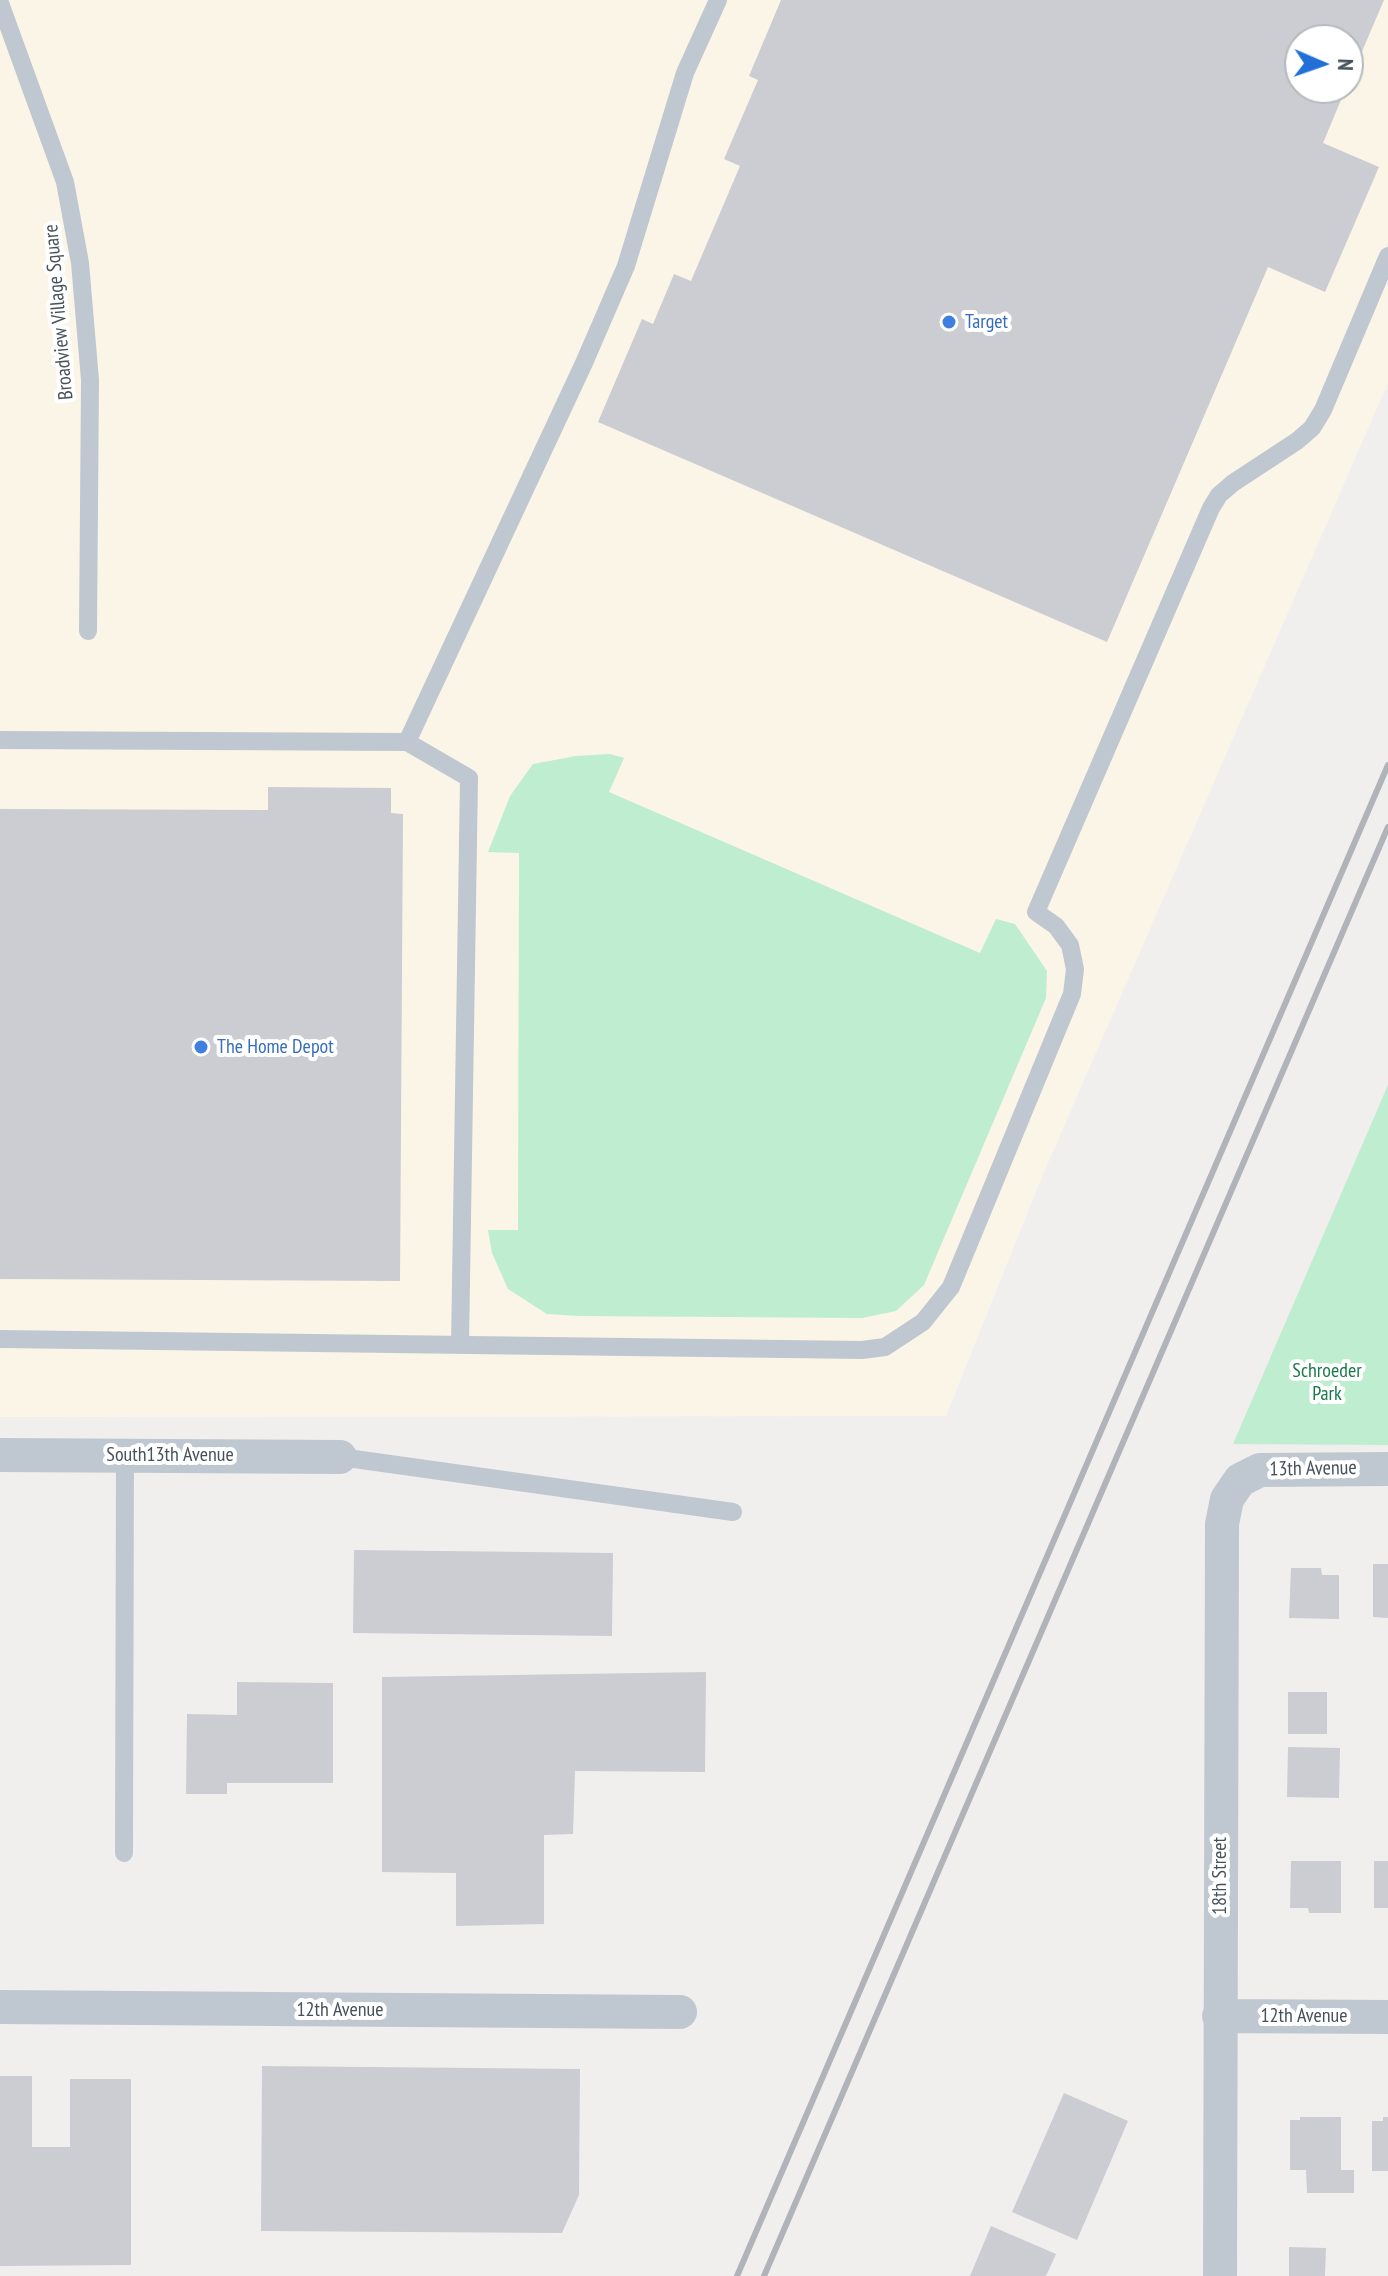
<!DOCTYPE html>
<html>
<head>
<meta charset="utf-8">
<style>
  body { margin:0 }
  #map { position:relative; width:1388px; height:2276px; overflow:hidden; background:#f1eeee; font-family:"PT Sans Narrow",sans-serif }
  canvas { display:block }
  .north { position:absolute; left:1284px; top:24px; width:80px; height:80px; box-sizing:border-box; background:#fff; border:2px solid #b5b9bd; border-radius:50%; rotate:92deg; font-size:22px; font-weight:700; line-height:32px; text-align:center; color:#47515b }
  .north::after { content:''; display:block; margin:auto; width:28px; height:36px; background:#2170d8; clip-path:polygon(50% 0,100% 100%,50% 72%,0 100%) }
</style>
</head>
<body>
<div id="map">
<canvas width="1388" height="2276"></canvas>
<div class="north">N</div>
</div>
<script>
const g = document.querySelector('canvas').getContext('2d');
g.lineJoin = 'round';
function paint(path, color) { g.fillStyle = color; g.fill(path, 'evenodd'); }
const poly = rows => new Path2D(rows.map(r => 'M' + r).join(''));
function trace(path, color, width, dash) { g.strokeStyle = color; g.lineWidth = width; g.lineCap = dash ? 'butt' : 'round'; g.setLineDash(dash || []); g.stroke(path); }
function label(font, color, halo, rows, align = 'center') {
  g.font = font + ' "PT Sans Narrow",sans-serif'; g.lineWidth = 8; g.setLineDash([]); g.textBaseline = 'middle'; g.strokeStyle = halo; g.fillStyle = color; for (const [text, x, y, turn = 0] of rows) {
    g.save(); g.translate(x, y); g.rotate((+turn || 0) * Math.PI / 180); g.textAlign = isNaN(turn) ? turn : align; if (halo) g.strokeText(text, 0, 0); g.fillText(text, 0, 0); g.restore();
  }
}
const commercial = poly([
  [0,0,1388,0,1388,383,1041,1179,946,1416,0,1417],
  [1300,40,1348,40,1348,88,1300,88]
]);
const green = poly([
  [610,754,624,758,609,792,980,953,996,919,1015,924,1047,971,1046,998,924,1285,896,1311,862,1318,579,1316,547,1314,508,1289,492,1253,488,1230,518,1230,519,853,488,852,510,796,533,764,576,756],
  [1388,1085,1388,1445,1233,1444]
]);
const building = poly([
  [781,0,1384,0,1348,84,1348,40,1300,40,1300,88,1346,88,1323,143,1379,167,1325,292,1268,267,1107,642,598,422,642,319,653,324,674,274,691,281,740,166,724,159,758,80,749,76],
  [268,787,391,788,391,813,403,814,400,1281,0,1279,0,809,268,810],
  [354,1550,613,1553,612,1636,353,1633],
  [1373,1564,1388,1564,1388,1618,1373,1617],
  [1291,1568,1321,1568,1322,1575,1339,1575,1339,1619,1289,1618],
  [706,1672,705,1772,575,1771,573,1834,544,1835,544,1924,456,1926,456,1873,382,1872,382,1677],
  [237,1682,333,1683,333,1783,227,1783,227,1794,186,1794,187,1714,237,1715],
  [1288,1692,1327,1692,1327,1734,1288,1734],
  [1288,1747,1340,1748,1339,1798,1287,1797],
  [1291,1861,1341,1861,1341,1913,1309,1913,1308,1908,1290,1908],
  [1374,1861,1388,1861,1388,1908,1374,1908],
  [262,2066,580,2069,579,2195,562,2233,261,2231],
  [0,2076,32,2076,32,2147,70,2147,70,2079,131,2079,131,2265,0,2266],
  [1064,2093,1128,2121,1077,2240,1012,2212],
  [1300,2117,1341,2117,1341,2170,1354,2170,1354,2193,1307,2193,1306,2170,1290,2170,1290,2120,1300,2120],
  [1383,2117,1388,2117,1388,2171,1372,2171,1372,2121,1383,2121],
  [991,2226,1056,2254,1046,2276,970,2276],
  [1289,2247,1326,2248,1325,2276,1289,2276]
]);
const lane = poly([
  [0,3,65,182,80,263,90,380,88,631],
  [0,740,407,742,469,778,460,1345],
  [407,742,584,363,626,266,685,73,718,0],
  [0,1339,862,1350,885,1347,923,1322,951,1287,1072,994,1075,969,1070,945,1056,926,1036,912,1211,508,1219,495,1233,483,1297,441,1312,428,1323,410,1388,256],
  [340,1457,733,1512],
  [124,1853,125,1455]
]);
const street = poly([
  [0,1455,340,1457],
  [0,2007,680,2012],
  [1219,2016,1388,2017],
  [1220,2276,1222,1524,1227,1499,1240,1480,1260,1470,1388,1469]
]);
const rail = poly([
  [737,2276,1388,765],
  [764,2276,1388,827]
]);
const markers = [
  [949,322,8,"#3f7fe0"],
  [201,1047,8,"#3f7fe0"]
];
const streetNames = [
  ["Broadview Village Square",59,312,-95],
  ["South13th Avenue",170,1455],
  ["13th Avenue",1313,1469,-1],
  ["18th Street",1220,1876,-90],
  ["12th Avenue",340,2010],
  ["12th Avenue",1304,2016]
];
const shopNames = [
  ["Target",965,322],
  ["The Home Depot",217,1047]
];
const parkNames = [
  ["Schroeder",1327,1371],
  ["Park",1327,1394]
];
paint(commercial, '#fbf5e8');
paint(green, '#beedd0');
paint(building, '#cbcdd3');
trace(lane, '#bfc8d0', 18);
trace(street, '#bfc8d0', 34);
trace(rail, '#b0b3b8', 6);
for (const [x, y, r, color] of markers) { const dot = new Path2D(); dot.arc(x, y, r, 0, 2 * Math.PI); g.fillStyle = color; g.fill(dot); trace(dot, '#fff', 3); }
label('20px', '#47515b', '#fff', streetNames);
label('20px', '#366cbe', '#fff', shopNames, 'left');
label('20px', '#1b794a', '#fff', parkNames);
</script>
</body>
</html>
